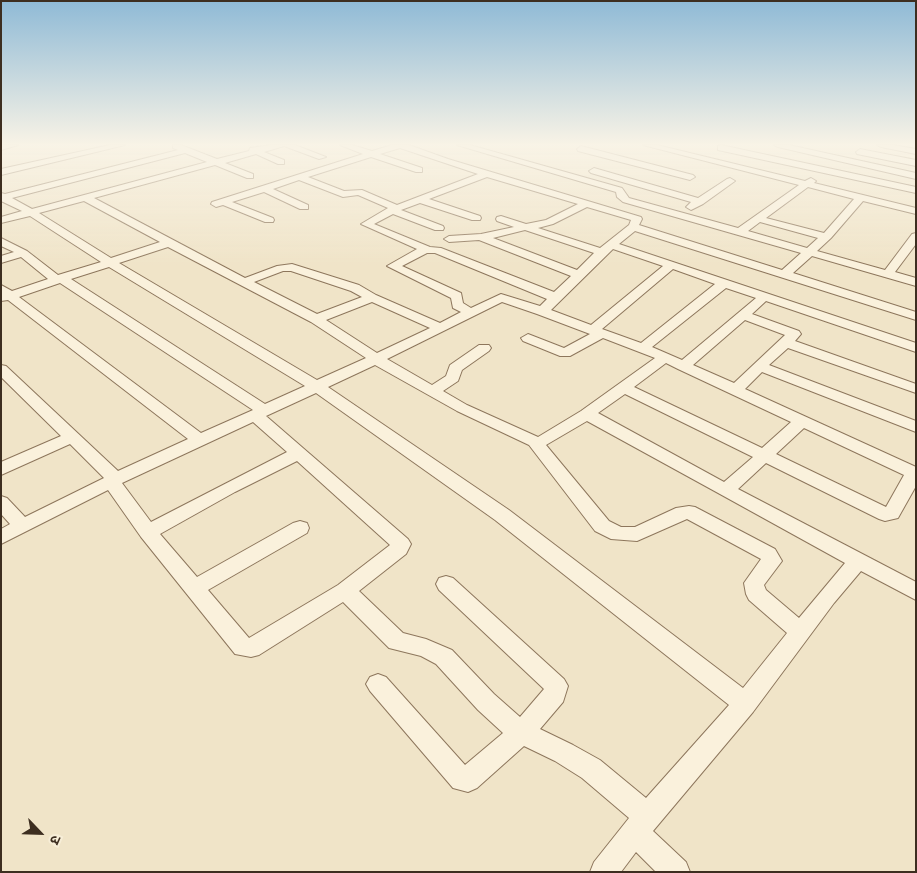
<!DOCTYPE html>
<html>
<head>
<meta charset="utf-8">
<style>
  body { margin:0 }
  #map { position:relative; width:917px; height:873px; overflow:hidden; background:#f0e4c8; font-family:Georgia,"Noto Sans Devanagari",serif }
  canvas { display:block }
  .frame { position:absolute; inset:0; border:2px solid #3d2e20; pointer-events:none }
  .north { position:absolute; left:15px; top:808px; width:50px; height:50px; -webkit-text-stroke:4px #f7eed8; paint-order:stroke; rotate:114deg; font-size:14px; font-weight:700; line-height:20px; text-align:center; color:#3d2e20 }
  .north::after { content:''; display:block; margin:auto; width:18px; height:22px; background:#3d2e20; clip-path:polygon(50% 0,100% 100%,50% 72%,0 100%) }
</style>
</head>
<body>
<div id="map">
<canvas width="917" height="873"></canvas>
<div class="frame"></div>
<div class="north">उ</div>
</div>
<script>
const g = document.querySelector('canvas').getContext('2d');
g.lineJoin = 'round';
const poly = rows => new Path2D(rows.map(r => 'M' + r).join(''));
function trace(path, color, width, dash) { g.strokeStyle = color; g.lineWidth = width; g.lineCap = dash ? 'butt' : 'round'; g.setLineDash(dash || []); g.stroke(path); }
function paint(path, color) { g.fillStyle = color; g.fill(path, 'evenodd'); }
const minor = poly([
  [1,145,18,145,1,150,1,145],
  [110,145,125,145,1,175,1,169,110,145],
  [173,145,181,145,217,159,249,151,250,148,271,145,295,145,326,157,319,159,284,146,264,152,284,160,284,164,278,164,256,154,225,163,253,174,253,178,247,178,215,165,94,198,245,278,277,266,292,264,359,285,376,295,440,323,461,312,453,308,451,298,387,266,417,249,361,224,388,208,358,195,343,197,299,180,273,189,308,205,308,209,300,209,264,192,232,202,273,218,274,220,273,222,265,222,223,205,216,207,211,204,212,202,363,154,340,145,352,145,372,151,392,145,409,145,448,159,641,217,642,219,639,225,782,270,801,253,623,202,617,197,616,192,457,145,470,145,622,188,629,198,738,228,799,185,643,145,657,145,805,181,811,178,816,181,814,183,916,208,916,214,863,201,831,238,817,251,885,270,912,234,916,233,916,244,895,272,916,278,916,286,812,256,793,273,916,312,916,320,635,231,619,244,916,343,916,352,766,301,752,314,799,331,801,334,795,341,916,384,916,393,788,348,769,365,916,421,916,432,762,372,745,389,916,467,916,486,898,518,885,521,879,519,766,463,738,489,916,582,916,600,861,571,834,603,753,712,653,831,686,862,690,872,656,872,636,852,621,872,590,872,594,862,629,818,582,778,555,761,524,746,477,788,468,792,453,788,370,691,366,684,370,677,378,674,386,677,465,765,503,733,478,710,436,664,421,656,389,648,343,602,259,655,251,657,235,654,141,537,108,490,1,544,1,529,10,524,1,514,1,496,7,498,25,517,104,478,70,444,1,475,1,462,61,436,1,377,1,365,6,366,118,471,188,439,8,300,1,301,1,285,12,291,48,279,21,257,1,263,1,256,14,252,1,246,1,238,27,251,58,275,101,262,30,216,1,223,1,217,22,211,1,201,1,193,5,194,178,150,173,148,173,145],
  [400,148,478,174,397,205,362,190,344,191,308,177,371,157,416,172,422,172,422,168,380,154,400,148],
  [185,153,207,162,32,209,12,198,185,153],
  [487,177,578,204,546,220,526,224,501,216,497,217,496,219,497,221,514,227,481,234,449,236,444,239,449,242,479,240,571,276,554,292,441,248,430,247,374,224,393,214,435,230,443,230,444,228,443,226,401,210,420,203,472,220,480,220,481,218,480,216,429,199,487,177],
  [808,187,854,199,824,233,766,218,808,187],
  [84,201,160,242,111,258,39,213,84,201],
  [587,207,631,220,629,225,600,248,538,228,553,224,587,207],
  [760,222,818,238,807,248,748,231,760,222],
  [525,230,594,253,577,270,493,238,525,230],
  [168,247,311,322,366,358,317,380,119,263,168,247],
  [613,249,663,266,591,325,551,310,613,249],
  [427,253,435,253,547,299,540,306,501,294,471,308,463,303,461,293,402,266,427,253],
  [109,267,305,386,265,404,71,279,109,267],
  [673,269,715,284,641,343,602,329,673,269],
  [283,271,291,271,351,291,362,297,317,314,254,282,283,271],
  [60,283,253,410,201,433,19,297,60,283],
  [726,288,756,298,682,360,652,347,726,288],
  [372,302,430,328,377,353,326,320,372,302],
  [502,302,537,314,590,334,564,348,528,334,521,338,523,341,560,356,570,356,603,338,655,358,581,411,538,437,467,405,443,391,458,381,462,370,489,351,491,348,489,345,479,345,450,365,446,376,432,385,387,359,502,302],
  [745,320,785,335,734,383,693,365,745,320],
  [666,363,678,369,791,422,762,448,634,387,666,363],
  [375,365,457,411,529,445,595,531,611,539,637,541,687,519,761,559,744,583,746,594,749,600,787,633,743,688,509,510,328,387,375,365],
  [316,393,495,520,729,705,646,798,600,760,573,745,540,729,563,702,568,686,564,679,453,578,446,576,439,578,436,584,439,590,544,689,520,717,494,694,452,650,426,639,403,633,359,591,406,554,411,544,408,539,266,416,316,393],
  [625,394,753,457,724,482,598,413,625,394],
  [587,421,720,494,845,563,799,618,766,590,764,585,782,561,775,549,695,507,689,506,676,508,635,527,621,527,609,521,546,445,587,421],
  [253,422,287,452,151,522,122,483,253,422],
  [804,428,904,475,886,507,776,454,804,428],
  [297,461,390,545,338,585,249,638,208,590,307,533,309,528,307,523,300,521,293,523,197,577,160,534,235,492,297,461],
  [721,145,916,187,916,193,718,150,718,146,721,145],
  [774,145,789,145,916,173,916,179,778,147,774,145],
  [877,145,893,145,916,149,916,154,881,147,877,145],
  [581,146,693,175,695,177,690,180,578,151,577,149,581,146],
  [860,149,916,160,916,166,857,154,856,152,860,149],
  [594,168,698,198,727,179,730,178,735,181,703,204,691,210,686,207,691,202,591,173,589,171,594,168]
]);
trace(minor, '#8d765c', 2);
paint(minor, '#faf1dc');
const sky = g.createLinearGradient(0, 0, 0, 267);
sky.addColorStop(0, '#8fbad6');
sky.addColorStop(0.54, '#f8f3e6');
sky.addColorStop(1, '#f8f3e600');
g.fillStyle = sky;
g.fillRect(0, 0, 917, 267);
</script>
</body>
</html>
